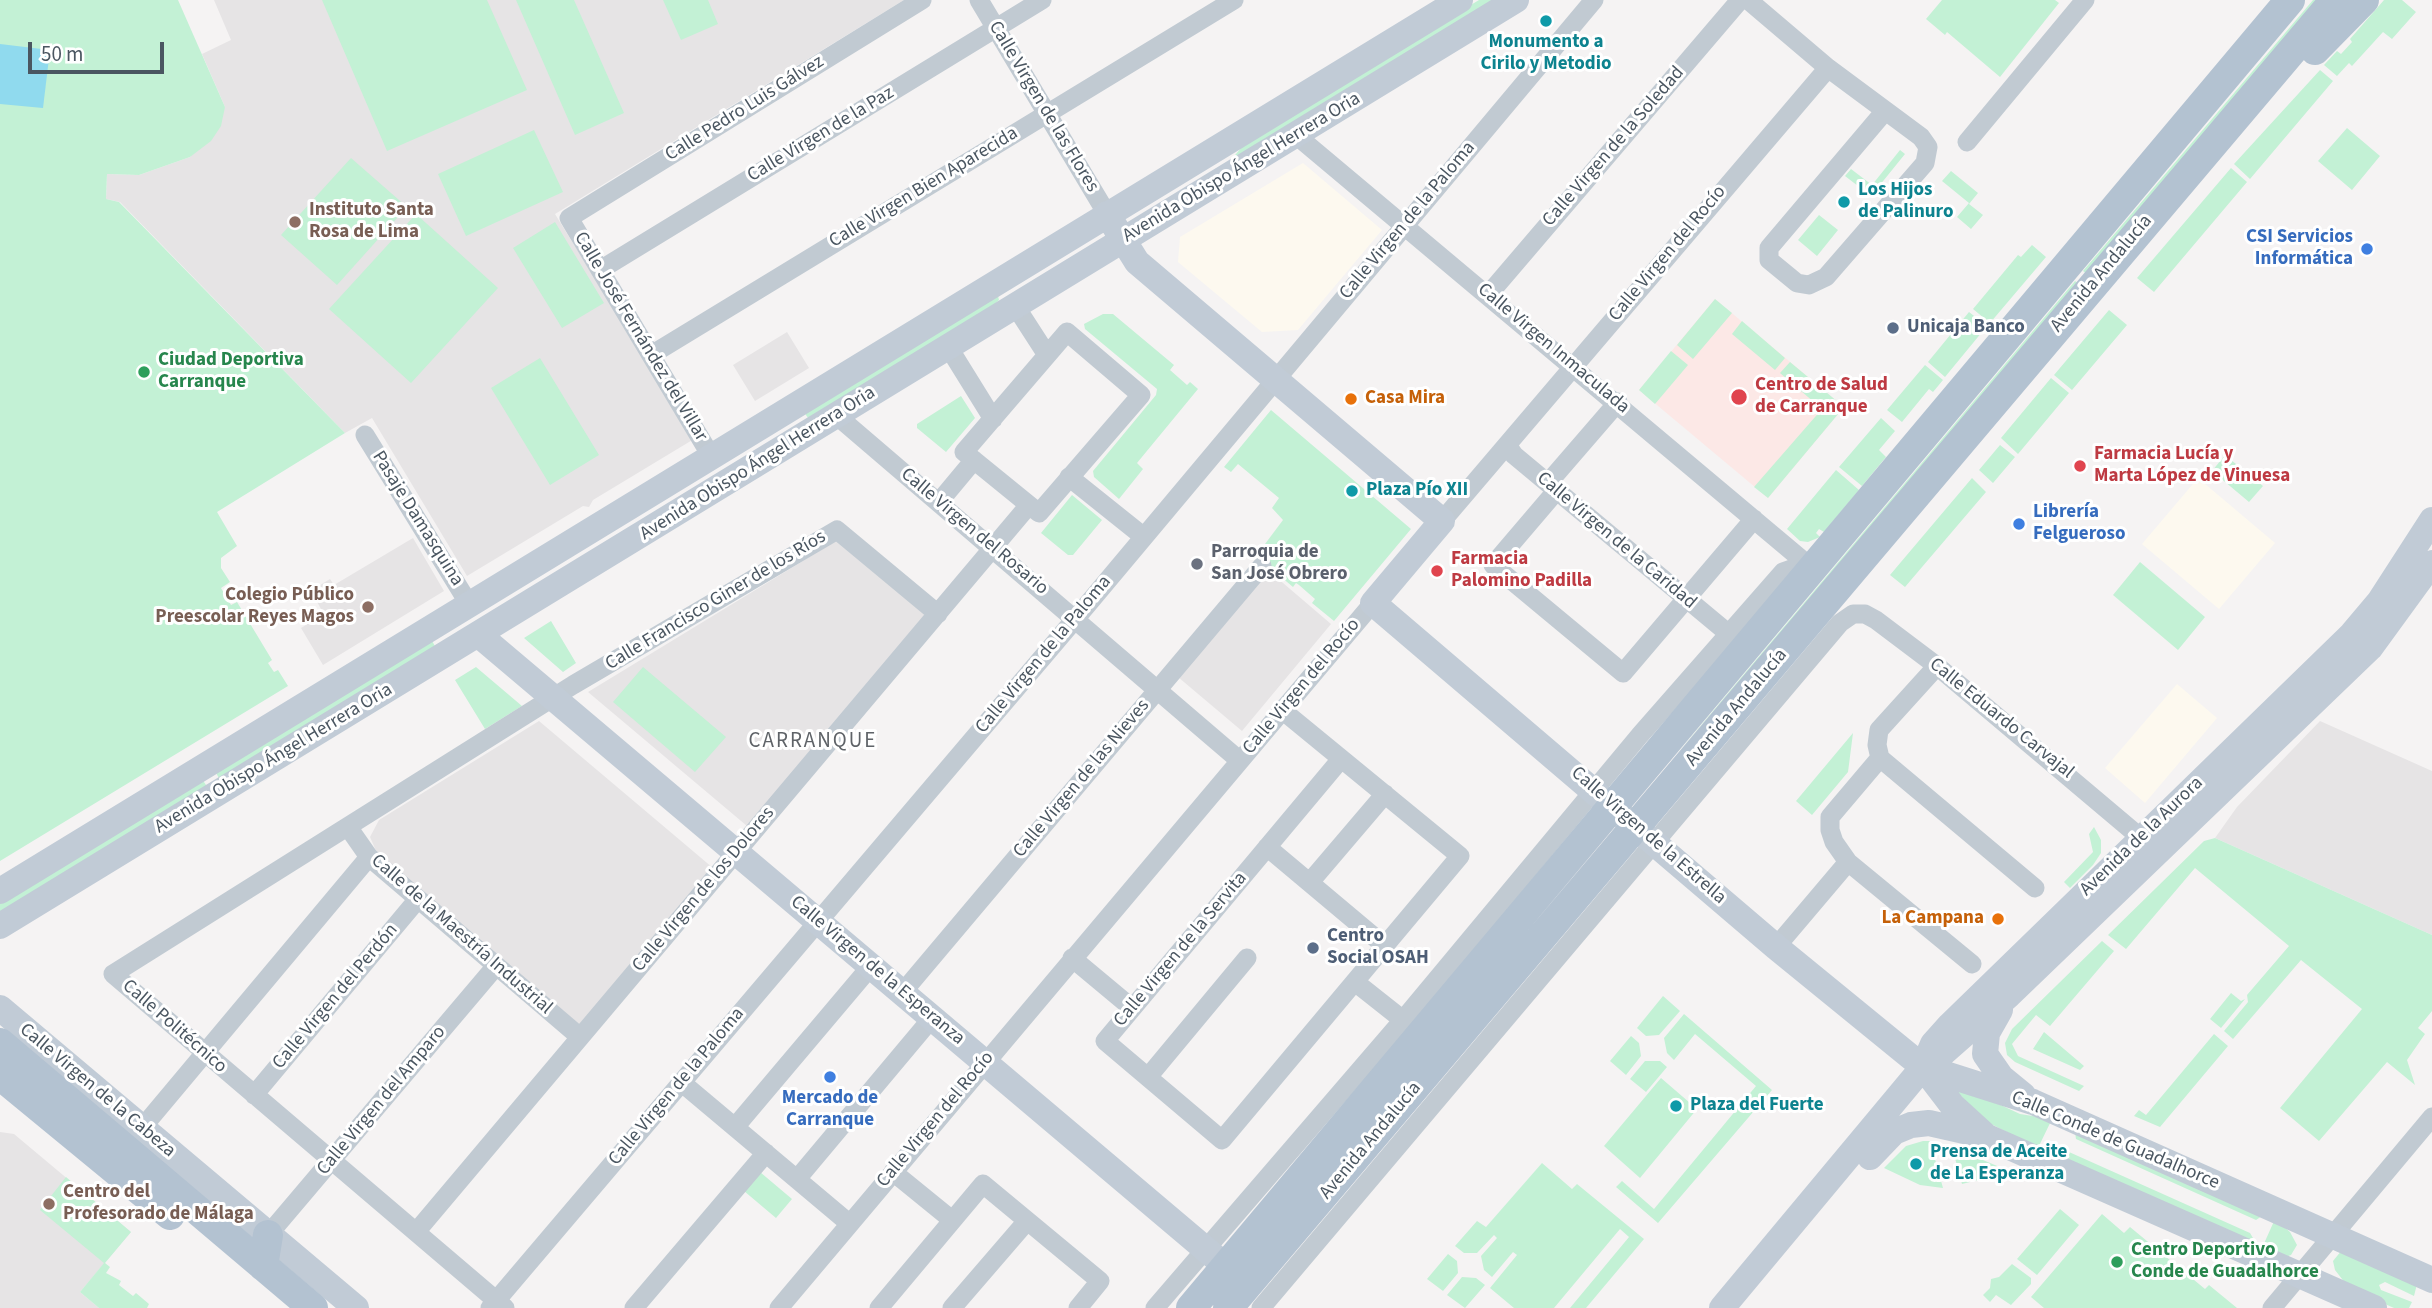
<!DOCTYPE html>
<html>
<head>
<meta charset="utf-8">
<style>
  body { margin:0 }
  #map { position:relative; width:2432px; height:1308px; overflow:hidden; background:#f5f3f3; font-family:"Source Sans 3",sans-serif }
  canvas { display:block }
  .scale { position:absolute; left:28px; top:42px; width:136px; height:32px; box-sizing:border-box; border:4px solid #4a5661; border-top:0; padding-left:9px; font-size:21px; line-height:24px; white-space:nowrap; color:#4a5661; -webkit-text-stroke:5px #fff; paint-order:stroke }
</style>
</head>
<body>
<div id="map">
<canvas width="2432" height="1308"></canvas>
<div class="scale">50 m</div>
</div>
<script>
const g = document.querySelector('canvas').getContext('2d');
g.lineJoin = 'round';
function paint(path, color) { g.fillStyle = color; g.fill(path, 'evenodd'); }
const poly = rows => new Path2D(rows.map(r => 'M' + r).join(''));
function trace(path, color, width, dash) { g.strokeStyle = color; g.lineWidth = width; g.lineCap = dash ? 'butt' : 'round'; g.setLineDash(dash || []); g.stroke(path); }
function label(font, color, halo, rows, align = 'center') {
  g.font = font + ' "Source Sans 3",sans-serif'; g.lineWidth = 6; g.setLineDash([]); g.textBaseline = 'middle'; g.strokeStyle = halo; g.fillStyle = color; for (const [text, x, y, turn = 0] of rows) {
    g.save(); g.translate(x, y); g.rotate((+turn || 0) * Math.PI / 180); g.textAlign = isNaN(turn) ? turn : align; if (halo) g.strokeText(text, 0, 0); g.fillText(text, 0, 0); g.restore();
  }
}
const commercial = poly([
  [1303,163,1382,230,1298,330,1262,332,1178,262,1180,237],
  [2198,478,2275,543,2219,609,2142,544],
  [2177,684,2217,718,2145,803,2105,768]
]);
const education = poly([
  [214,0,904,0,555,214,694,439,593,500,589,507,583,506,467,576,372,418,345,433,120,202,106,199,107,174,139,175,190,157,225,107,202,54,231,40],
  [787,332,809,368,755,401,733,365],
  [413,538,444,591,323,665,301,628,317,618,322,626,328,622,314,596,320,593,317,587,330,579,334,585],
  [839,539,927,614,747,826,588,692],
  [1269,571,1331,624,1242,731,1178,677],
  [539,721,713,868,580,1025,377,853,370,837,379,820],
  [2320,721,2432,771,2432,935,2215,838,2237,807],
  [0,1132,14,1134,131,1232,80,1292,99,1308,0,1308]
]);
const medical = poly([
  [1715,299,1844,407,1768,498,1639,390]
]);
const green = poly([
  [0,0,178,0,225,107,221,126,211,141,190,157,139,175,107,174,106,199,119,202,345,433,217,512,237,546,221,558,221,568,230,582,221,588,231,605,237,602,272,660,268,663,274,672,278,670,288,686,0,861],
  [322,0,487,0,527,90,387,151],
  [516,0,574,0,624,113,575,135],
  [663,0,708,0,718,24,681,40],
  [1479,0,1493,0,1230,161,1247,141],
  [1942,0,2055,0,2059,3,2000,77,1947,32,1945,35,1926,19],
  [2313,0,2320,0,2088,275,2083,271],
  [2384,0,2402,0,2416,12,2392,39,2383,32,2352,66,2349,63,2337,76,2324,65,2337,51,2341,54,2352,42,2350,39],
  [2320,70,2333,81,2250,179,2234,164],
  [2347,128,2380,156,2352,190,2318,161],
  [534,130,563,192,466,236,438,174],
  [1900,150,1905,154,1871,196,1845,176,1851,169,1872,185],
  [351,158,407,207,337,285,281,235],
  [2231,168,2247,182,2154,292,2137,278],
  [1951,171,1978,193,1969,204,1983,215,1971,229,1957,217,1969,203,1942,181],
  [416,214,498,288,411,383,329,309],
  [1819,215,1838,230,1817,256,1798,240],
  [555,222,604,303,562,328,513,248],
  [2032,245,2046,257,1990,323,1973,309,2018,255,2021,257],
  [2075,281,2080,285,1676,755],
  [998,296,999,300,990,309,810,421,804,412],
  [1715,299,1732,313,1693,359,1677,345],
  [2109,310,2127,325,2072,390,2054,375],
  [1969,312,1987,326,1945,377,1928,362],
  [1103,314,1113,314,1174,365,1170,370,1187,385,1190,382,1198,389,1137,463,1143,469,1119,499,1094,477,1093,471,1156,395,1157,389,1085,329,1084,324],
  [1742,321,1785,358,1775,370,1732,334],
  [1671,351,1688,365,1655,404,1639,390],
  [540,358,599,455,550,485,491,388],
  [1790,362,1844,407,1768,498,1754,487,1822,409,1780,373],
  [1925,365,1943,380,1933,392,1929,389,1902,422,1887,410],
  [2051,378,2069,393,2018,454,2001,438],
  [961,396,975,418,946,452,917,428,917,424],
  [1271,410,1411,529,1334,621,1312,603,1315,599,1299,585,1296,583,1293,587,1256,556,1283,520,1272,508,1279,498,1238,464,1231,472,1224,467],
  [1881,418,1895,431,1879,450,1886,457,1862,486,1839,467],
  [2000,445,2015,457,1993,483,1979,470],
  [2225,455,2263,486,2249,502,2212,471],
  [1836,470,1859,490,1824,532,1819,529,1816,533,1820,537,1808,542,1800,541,1787,529],
  [1972,478,1986,492,1905,587,1890,575],
  [1072,495,1102,520,1073,555,1068,555,1041,533],
  [2140,562,2205,617,2178,650,2113,595],
  [551,621,576,663,563,672,524,638],
  [431,639,436,648,220,780,215,771],
  [476,667,522,706,485,729,455,680],
  [643,667,726,737,695,772,613,702],
  [1853,733,1848,772,1812,815,1796,801],
  [202,779,208,788,0,915,0,903],
  [2094,827,2101,840,2101,853,2093,865,2070,888,2064,882,2093,852,2089,834],
  [2215,838,2432,935,2432,1011,2418,1028,2425,1034,2407,1060,2415,1085,2387,1062,2319,1141,2280,1108,2362,1009,2301,960,2233,1039,2224,1031,2248,1002,2247,995,2289,946,2195,868,2126,949,2108,935,2204,841],
  [2102,941,2114,951,2050,1026,2036,1015,2012,1044,2018,1056,2084,1086,2079,1091,2015,1062,2007,1055,2005,1043,2012,1029],
  [2231,993,2241,1001,2245,999,2221,1028,2210,1019],
  [1663,996,1680,1011,1659,1035,1646,1036,1637,1028],
  [1684,1014,1772,1090,1658,1223,1616,1187,1622,1181,1654,1209,1756,1086,1695,1034,1674,1060,1667,1053,1664,1038],
  [2044,1032,2084,1066,2080,1070,2033,1049],
  [2214,1034,2228,1046,2160,1127,2134,1116,2139,1110,2146,1115],
  [1631,1036,1639,1043,1641,1056,1626,1075,1610,1061],
  [1645,1061,1660,1061,1667,1067,1646,1092,1630,1079],
  [1661,1078,1697,1109,1640,1178,1604,1146],
  [1971,1091,2020,1114,2052,1119,2038,1148,1987,1122,1957,1092],
  [2075,1132,2262,1216,2256,1220,2076,1139],
  [1923,1141,1930,1141,1943,1188,1920,1185,1884,1168,1906,1146],
  [1952,1147,2002,1168,1986,1178,1962,1184],
  [2069,1152,2250,1233,2253,1238,2251,1240,2065,1160,2063,1156],
  [1542,1163,1572,1189,1577,1184,1644,1239,1586,1308,1570,1308,1629,1237,1620,1229,1554,1308,1514,1308,1490,1288,1517,1255,1513,1252,1492,1277,1484,1270,1481,1256,1497,1238,1494,1235,1477,1253,1464,1253,1455,1246,1477,1221,1486,1227],
  [760,1172,792,1199,776,1218,744,1191],
  [66,1177,131,1232,105,1263,110,1267,106,1273,121,1281,119,1285,133,1296,136,1293,149,1304,147,1308,99,1308,80,1292,104,1263,40,1210],
  [2060,1209,2079,1225,2037,1275,2017,1259],
  [2102,1214,2124,1233,2130,1227,2205,1289,2209,1285,2237,1308,2044,1308,2031,1297],
  [2275,1219,2290,1232,2297,1245,2291,1255,2283,1258,2262,1248],
  [2342,1250,2417,1284,2414,1296,2385,1282,2379,1285,2381,1290,2412,1302,2409,1308,2394,1308,2349,1288,2335,1270,2333,1261],
  [1448,1254,1457,1261,1458,1273,1443,1291,1427,1279],
  [2012,1264,2031,1278,2031,1284,2011,1305,1996,1295,1990,1302,1983,1295,1990,1288,1991,1279,1999,1277],
  [1462,1277,1476,1278,1485,1285,1465,1308,1447,1295]
]);
const water = poly([
  [0,44,50,50,43,108,0,104]
]);
const street = poly([
  [979,0,1107,214],
  [1748,0,1828,68,1921,137,1928,147,1925,163,1826,277,1809,285,1797,283,1769,260,1769,248,1885,111],
  [1297,136,1807,564],
  [1967,142,2085,0],
  [600,270,1042,0],
  [1488,295,1740,0],
  [1016,307,1047,355],
  [1067,332,1141,395,1039,513,964,452,1067,332],
  [949,348,993,419],
  [651,355,1234,0],
  [836,415,1239,760],
  [365,435,469,604],
  [1507,445,1514,455,1729,634],
  [711,456,569,218,922,0],
  [1069,477,1144,537],
  [1548,483,1618,402],
  [1557,490,1493,565,1623,673,1754,519],
  [939,502,974,460],
  [1442,521,1828,68],
  [1282,710,1460,856,1222,1140,1105,1041,1341,759],
  [1880,758,1830,817,1830,830,1834,842,1848,862,1972,964],
  [1880,758,2035,888],
  [1880,758,1877,745,1879,730,1937,666],
  [348,827,369,857,580,1037],
  [1267,847,1385,946],
  [1310,882,1385,794],
  [1776,947,1848,862],
  [1072,958,1132,1008],
  [1355,982,1403,1020],
  [902,993,1262,566],
  [1148,1077,1247,958],
  [681,1082,850,1224],
  [254,1095,418,899],
  [735,1127,871,966],
  [142,1128,369,857],
  [893,1172,952,1220],
  [797,1179,932,1018],
  [416,1232,1029,505],
  [268,1235,496,966],
  [490,1308,1087,605,1594,0],
  [505,1308,113,974,573,685,837,530,938,614],
  [634,1308,766,1153],
  [779,1308,1373,603],
  [879,1308,983,1184,1100,1281,1078,1308],
  [952,1308,1027,1221],
  [1155,1308,1403,1020,1640,735,1783,572,1817,560],
  [1261,1308,1840,623,1853,614,1865,614,1876,620,1937,666,2141,838],
  [2272,1308,2432,1117]
]);
const secondary = poly([
  [1107,214,1137,262,1442,521,1373,603,1776,947,1923,1067,1952,1105,1987,1137,2374,1308],
  [479,635,1242,1280],
  [0,891,1460,0],
  [0,926,1516,0],
  [0,1008,356,1308],
  [2000,1010,1987,1033,1985,1054,2001,1077,2023,1095],
  [1934,1061,2009,995,2370,648,2432,563],
  [1923,1067,2033,1102,2432,1280],
  [1870,1157,1894,1132,1911,1125,1929,1123,1982,1135],
  [1722,1308,1923,1067,1933,1044,1950,1025,2352,634,2379,602,2432,520]
]);
const primary = poly([
  [2315,50,2364,0],
  [0,1043,313,1308],
  [0,1075,170,1215],
  [263,1266,268,1235],
  [1191,1308,2290,0],
  [1228,1308,2335,0]
]);
const markers = [
  [1546,21,7,"#0f9aa8"],
  [1844,202,7,"#0f9aa8"],
  [295,222,7,"#8d6e63"],
  [2367,249,7,"#3f7fe0"],
  [1893,328,7,"#5c6f8a"],
  [144,372,7,"#2e9e5b"],
  [1739,397,9,"#e0444e"],
  [1351,399,7,"#e8710a"],
  [2080,466,7,"#e0444e"],
  [1352,491,7,"#0f9aa8"],
  [2019,524,7,"#3f7fe0"],
  [1197,564,7,"#6b7280"],
  [1437,571,7,"#e0444e"],
  [368,607,7,"#8d6e63"],
  [1998,919,7,"#e8710a"],
  [1313,948,7,"#5c6f8a"],
  [830,1077,7,"#3f7fe0"],
  [1676,1106,7,"#0f9aa8"],
  [1916,1164,7,"#0f9aa8"],
  [49,1204,7,"#8d6e63"],
  [2117,1262,7,"#2e9e5b"]
];
const cultureNames = [
  ["Monumento a",1546,43,"center"],
  ["Cirilo y Metodio",1546,65,"center"],
  ["Los Hijos",1858,191],
  ["de Palinuro",1858,213],
  ["Plaza Pío XII",1366,491],
  ["Plaza del Fuerte",1690,1106],
  ["Prensa de Aceite",1930,1153],
  ["de La Esperanza",1930,1175]
];
const streetNames = [
  ["Calle Virgen de las Flores",1043,107,59],
  ["Calle Pedro Luis Gálvez",745,109,-32],
  ["Calle Virgen de la Paz",821,135,-31],
  ["Calle Virgen de la Soledad",1614,147,-49],
  ["Avenida Obispo Ángel Herrera Oria",1242,168,-31],
  ["Calle Virgen Bien Aparecida",924,188,-31],
  ["Calle Virgen de la Paloma",1408,221,-50],
  ["Calle Virgen del Rocío",1668,254,-50],
  ["Avenida Andalucía",2102,274,-50],
  ["Calle José Fernández del Villar",640,337,59],
  ["Calle Virgen Inmaculada",1553,349,40],
  ["Avenida Obispo Ángel Herrera Oria",758,464,-32],
  ["Pasaje Damasquina",417,519,58],
  ["Calle Virgen del Rosario",974,532,40],
  ["Calle Virgen de la Caridad",1616,541,40],
  ["Calle Francisco Giner de los Ríos",716,601,-31],
  ["Calle Virgen de la Paloma",1044,655,-50],
  ["Calle Virgen del Rocío",1302,687,-50],
  ["Avenida Andalucía",1737,708,-50],
  ["Calle Eduardo Carvajal",2001,719,39],
  ["Avenida Obispo Ángel Herrera Oria",274,759,-31],
  ["Calle Virgen de las Nieves",1082,779,-50],
  ["Calle Virgen de la Estrella",1648,836,41],
  ["Avenida de la Aurora",2142,837,-44],
  ["Calle Virgen de los Dolores",704,890,-50],
  ["Calle de la Maestría Industrial",461,935,41],
  ["Calle Virgen de la Servita",1181,950,-50],
  ["Calle Virgen de la Esperanza",877,971,40],
  ["Calle Virgen del Perdón",336,997,-50],
  ["Calle Politécnico",174,1027,41],
  ["Calle Virgen de la Paloma",677,1087,-50],
  ["Calle Virgen de la Cabeza",97,1091,40],
  ["Calle Virgen del Amparo",382,1101,-50],
  ["Calle Virgen del Rocío",936,1120,-50],
  ["Avenida Andalucía",1371,1141,-50],
  ["Calle Conde de Guadalhorce",2115,1141,23]
];
const educationNames = [
  ["Instituto Santa",309,211],
  ["Rosa de Lima",309,233],
  ["Colegio Público",354,596,"right"],
  ["Preescolar Reyes Magos",354,618,"right"],
  ["Centro del",63,1193],
  ["Profesorado de Málaga",63,1215]
];
const shopNames = [
  ["CSI Servicios",2353,238],
  ["Informática",2353,260],
  ["Librería",2033,513,"left"],
  ["Felgueroso",2033,535,"left"],
  ["Mercado de",830,1099,"center"],
  ["Carranque",830,1121,"center"]
];
const serviceNames = [
  ["Unicaja Banco",1907,328],
  ["Centro",1327,937],
  ["Social OSAH",1327,959]
];
const leisureNames = [
  ["Ciudad Deportiva",158,361],
  ["Carranque",158,383],
  ["Centro Deportivo",2131,1251],
  ["Conde de Guadalhorce",2131,1273]
];
const healthNames = [
  ["Centro de Salud",1755,386],
  ["de Carranque",1755,408],
  ["Farmacia Lucía y",2094,455],
  ["Marta López de Vinuesa",2094,477],
  ["Farmacia",1451,560],
  ["Palomino Padilla",1451,582]
];
const foodNames = [
  ["Casa Mira",1365,399],
  ["La Campana",1984,919,"right"]
];
const worshipNames = [
  ["Parroquia de",1211,553],
  ["San José Obrero",1211,575]
];
const neighbourhoodNames = [
  ["CARRANQUE",813,742]
];
paint(commercial, '#fdf9ef');
paint(education, '#e6e4e5');
paint(medical, '#fce8e6');
paint(green, '#c3f1d5');
paint(water, '#90daee');
trace(street, '#c1cad2', 19);
trace(secondary, '#c1cbd6', 26);
trace(primary, '#b3c2d1', 30);
for (const [x, y, r, color] of markers) { const dot = new Path2D(); dot.arc(x, y, r, 0, 2 * Math.PI); g.fillStyle = color; g.fill(dot); trace(dot, '#fff', 2.5); }
label('bold 19px', '#0d838f', '#fff', cultureNames, 'left');
label('19px', '#4a5661', '#fff', streetNames);
label('bold 19px', '#785e54', '#fff', educationNames, 'left');
label('bold 19px', '#366cbe', '#fff', shopNames, 'right');
label('bold 19px', '#4e5e75', '#fff', serviceNames, 'left');
label('bold 19px', '#27864d', '#fff', leisureNames, 'left');
label('bold 19px', '#be3a42', '#fff', healthNames, 'left');
label('bold 19px', '#c56008', '#fff', foodNames, 'left');
label('bold 19px', '#5b616d', '#fff', worshipNames, 'left');
g.letterSpacing = '2px';
label('21px', '#5f6368', '#fff', neighbourhoodNames);
g.letterSpacing = '0px';
</script>
</body>
</html>
